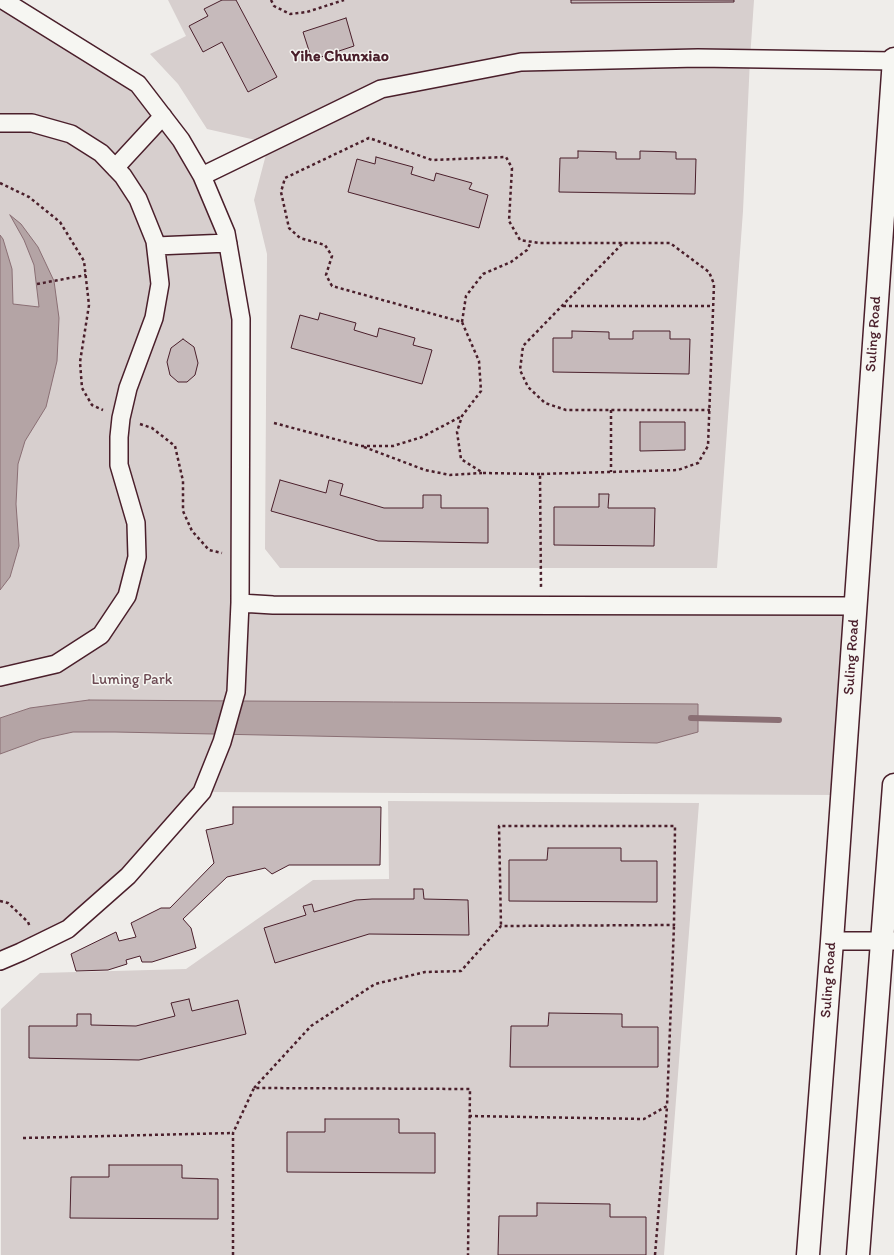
<!DOCTYPE html>
<html>
<head>
<meta charset="utf-8">
<style>
  body { margin:0 }
  canvas { display:block; background:#efedea }
</style>
</head>
<body>
<canvas width="894" height="1255"></canvas>
<script>
const g = document.querySelector('canvas').getContext('2d');
g.lineJoin = 'round';
function paint(path, color) { g.fillStyle = color; g.fill(path, 'evenodd'); }
const poly = rows => new Path2D(rows.map(r => 'M' + r).join(''));
function trace(path, color, width, dash) { g.strokeStyle = color; g.lineWidth = width; g.lineCap = dash ? 'butt' : 'round'; g.setLineDash(dash || []); g.stroke(path); }
function label(font, color, halo, rows, align = 'center') {
  g.font = font + ' Itim,sans-serif'; g.lineWidth = 3; g.setLineDash([]); g.textBaseline = 'middle'; g.strokeStyle = halo; g.fillStyle = color; for (const [text, x, y, turn = 0] of rows) {
    g.save(); g.translate(x, y); g.rotate((+turn || 0) * Math.PI / 180); g.textAlign = isNaN(turn) ? turn : align; if (halo) g.strokeText(text, 0, 0); g.fillText(text, 0, 0); g.restore();
  }
}
const green = poly([
  [0,0,138,84,202,176,241,319,240,603,855,606,842,795,202,792,68,929,0,961],
  [168,0,754,0,750,59,743,211,717,568,280,568,265,549,267,254,254,200,269,143,207,129,178,84,150,54,186,36],
  [388,801,699,803,664,1255,1,1255,1,1009,40,973,186,969,313,880,389,879]
]);
const water = poly([
  [10,215,21,224,38,247,54,281,59,318,57,361,46,407,25,441,18,464,16,504,19,546,10,577,0,590,0,235,3,239,12,269,13,304,39,307,34,265,24,240,10,215],
  [89,700,698,704,698,732,657,743,115,732,73,732,41,739,0,754,0,718,30,708,89,700]
]);
const stream = poly([
  [691,718,779,720]
]);
const building = poly([
  [222,0,236,0,277,77,248,92,222,42,203,52,189,26,208,16,204,9,222,0],
  [571,0,734,0,734,2,571,3,571,0],
  [346,18,354,46,312,60,303,32,346,18],
  [578,151,616,152,616,159,640,159,640,151,676,152,676,159,696,159,695,194,559,192,560,158,578,158,578,151],
  [376,157,413,167,411,174,434,181,436,173,472,183,469,189,488,195,479,228,348,192,357,159,375,164,376,157],
  [320,313,356,323,354,330,377,337,379,328,415,338,413,345,432,350,422,384,291,348,300,315,318,320,320,313],
  [572,331,609,332,609,339,633,339,633,331,670,331,670,339,690,339,689,374,553,372,553,338,572,338,572,331],
  [183,339,194,347,198,363,195,375,187,382,178,382,170,375,167,362,171,348,183,339],
  [640,422,685,422,685,450,640,451,640,422],
  [280,480,326,493,329,480,343,484,340,495,384,508,423,508,423,495,441,495,441,508,488,508,488,543,378,541,271,511,280,480],
  [599,494,609,494,608,508,655,508,654,546,554,545,554,507,599,507,599,494],
  [233,807,381,807,380,865,289,865,272,874,265,868,227,877,183,919,191,928,196,948,152,962,142,962,140,956,126,960,127,964,108,970,76,971,71,954,116,932,119,941,136,937,131,923,161,908,170,908,214,863,206,830,233,824,233,807],
  [548,848,621,848,621,861,657,861,657,902,509,901,509,860,547,860,548,848],
  [414,889,423,889,424,899,468,900,469,935,369,934,275,963,264,928,306,915,303,906,312,904,314,912,356,900,372,899,414,899,414,889],
  [189,999,192,1011,238,1000,246,1034,139,1060,29,1058,29,1026,77,1026,77,1014,91,1014,91,1025,136,1026,175,1016,171,1003,189,999],
  [549,1013,622,1014,622,1027,658,1027,658,1067,510,1067,511,1026,548,1026,549,1013],
  [325,1119,399,1119,399,1133,435,1133,435,1173,287,1172,287,1132,325,1132,325,1119],
  [109,1165,182,1165,182,1178,218,1179,218,1219,70,1218,71,1177,109,1177,109,1165],
  [537,1203,610,1204,610,1217,646,1217,646,1255,498,1255,499,1216,537,1216,537,1203]
]);
const path = poly([
  [271,0,274,6,290,14,307,12,344,0],
  [0,183,29,197,60,222,84,261,89,305,80,362,82,388,92,405,103,410],
  [622,244,523,346,520,370,528,387,545,403,566,410,710,410],
  [37,284,86,275],
  [563,306,713,306],
  [462,322,466,296,483,274,511,262,527,250,531,242],
  [611,410,611,472],
  [274,423,361,446,393,446,422,437,462,416],
  [140,424,152,428,175,446,183,481,183,511,192,531,209,550,222,553],
  [364,447,425,470,450,475,482,473],
  [540,474,483,473,461,459,457,432,462,416,481,391,479,361,462,322,332,286,326,275,332,256,325,245,300,238,289,228,281,192,285,178,369,138,432,160,506,157,512,168,509,221,520,240,539,243,670,243,709,272,714,284,708,446,698,463,678,470,540,474,541,587],
  [0,901,8,903,28,922,30,927],
  [254,1088,311,1026,375,984,425,972,461,971,501,926,674,925,675,826,499,826,501,926],
  [469,1116,644,1119,667,1106,674,925],
  [23,1138,233,1133],
  [233,1255,233,1133,254,1088,470,1089,468,1255],
  [655,1255,667,1107]
]);
const street = poly([
  [3,0,138,84,181,140,202,176,226,233,241,319,240,603,273,605,855,606],
  [0,123,32,123,71,134,101,153,123,176,138,199,155,241,160,284,154,318,128,388,121,418,119,437,119,465,136,523,137,557,127,596,101,635,56,664,0,677],
  [115,168,163,116],
  [202,176,381,89,521,62,698,58,894,61],
  [156,246,228,243],
  [832,941,894,941],
  [0,961,21,952,68,929,128,876,202,792,222,742,236,692,240,603]
]);
const secondary = poly([
  [808,1255,832,941,894,59],
  [858,1255,894,785]
]);
const streetNames = [
  ["Suling Road",874,334,-86],
  ["Suling Road",852,657,-86],
  ["Suling Road",829,980,-86]
];
const parkNames = [
  ["Luming Park",132,680]
];
const neighbourhoodNames = [
  ["Yihe Chunxiao",340,57]
];
paint(green, '#d7cfce');
paint(water, '#b4a4a5');
trace(water, '#8a6f74', 1);
trace(stream, '#8a6f74', 6);
paint(building, '#c6babb');
trace(building, '#4a1f2b', 1);
trace(street, '#4a1f2b', 20);
trace(secondary, '#4a1f2b', 25);
trace(path, '#4a1f2b', 2.5, [3, 3]);
trace(street, '#f6f6f2', 17);
trace(secondary, '#f6f6f2', 22);
label('15px', '#4a1f2b', '#f6f6f2', streetNames);
label('15px', '#6d4b54', '#f6f6f2', parkNames);
label('bold 16px', '#4a1f2b', '#f6f6f2', neighbourhoodNames);
</script>
</body>
</html>
